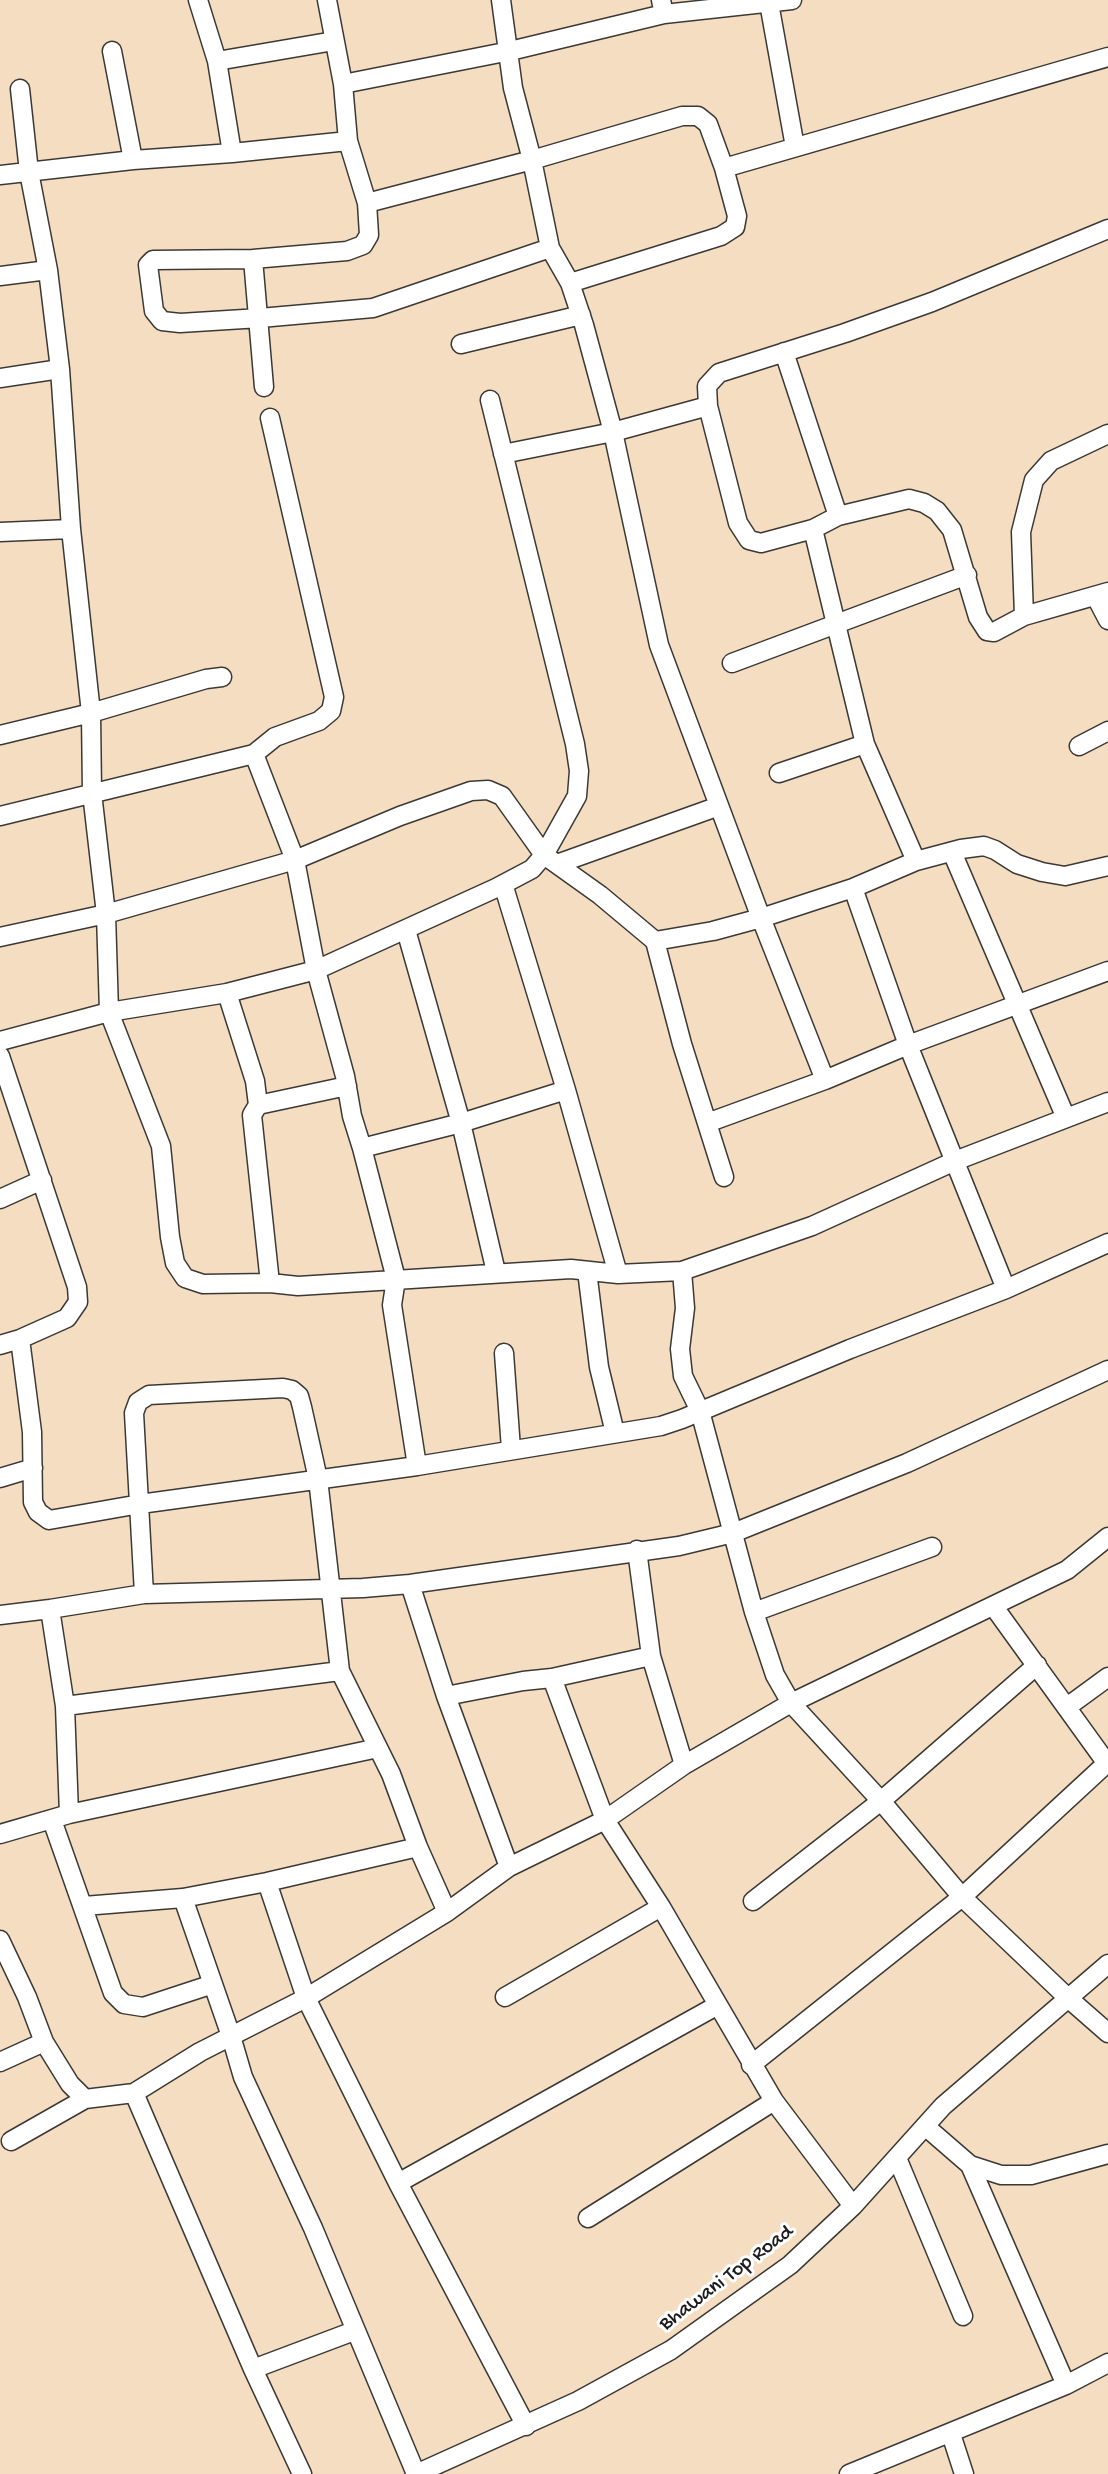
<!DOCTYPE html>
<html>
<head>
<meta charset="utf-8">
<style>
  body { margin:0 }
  canvas { display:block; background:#f4ddc0 }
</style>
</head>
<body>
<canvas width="1108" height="2474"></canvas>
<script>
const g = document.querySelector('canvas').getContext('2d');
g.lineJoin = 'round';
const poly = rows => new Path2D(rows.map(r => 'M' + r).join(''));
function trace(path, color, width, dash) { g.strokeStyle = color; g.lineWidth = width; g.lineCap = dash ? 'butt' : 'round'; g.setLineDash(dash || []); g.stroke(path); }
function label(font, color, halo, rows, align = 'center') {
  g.font = font + ' "Gochi Hand",sans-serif'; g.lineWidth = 6; g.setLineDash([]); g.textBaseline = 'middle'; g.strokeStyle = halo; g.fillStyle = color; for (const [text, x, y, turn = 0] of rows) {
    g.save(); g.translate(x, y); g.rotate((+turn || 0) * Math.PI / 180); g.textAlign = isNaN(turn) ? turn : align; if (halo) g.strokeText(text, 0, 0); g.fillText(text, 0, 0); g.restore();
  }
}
const minor = poly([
  [198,0,217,61,232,153],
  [327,0,343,84,348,141,367,203,369,235,363,245,347,251,253,259,153,260,148,265,154,311,162,321,180,323,260,318,373,308,550,248],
  [501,0,513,88,532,160,550,248,570,283,584,325,613,432,659,645,761,918,825,1080],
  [661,0,664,14,792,0],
  [769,3,795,147],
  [112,51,133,160],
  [217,61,334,41],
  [343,84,510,51,664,14],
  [20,89,29,172,48,270,60,369,71,529,91,713,92,793,106,914,109,1012,161,1146,170,1237,175,1263,185,1278,203,1284,270,1283,298,1286,571,1269,618,1274,682,1271,812,1226,955,1161,1108,1102],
  [724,168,1108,57],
  [0,175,133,160,232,153,348,141],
  [367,203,532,160,682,116,698,116,708,124,724,168,737,216,735,227,721,236,570,283],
  [253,259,264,387],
  [0,276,48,270],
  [461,344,581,315],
  [784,352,838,516,813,529,865,744,916,861],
  [0,378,60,369],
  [708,406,738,523,749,540,761,543,813,529],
  [503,454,613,432,708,406,707,386,719,373,845,333,932,302,1108,229],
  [838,516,909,499,924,503,937,511,952,530,978,617,987,631,994,632,1024,616,1108,592],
  [0,532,71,529],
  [1096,597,1108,620],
  [1024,616,1021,532,1034,480,1051,461,1108,434],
  [732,663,967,575],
  [0,735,91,713,206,679,222,677],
  [1079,746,1108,731],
  [254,754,275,737,319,721,331,711,334,697,270,418],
  [779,773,865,744],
  [0,816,254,754,295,860,316,970,345,1076,352,1116,362,1148,396,1279,392,1305,417,1466],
  [952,852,1066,1118],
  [557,864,719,806],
  [503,884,566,1090,618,1274],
  [853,888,908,1045,1006,1289],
  [406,930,461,1123,496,1272],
  [0,937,106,914,295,860,400,816,471,791,488,790,502,796,544,855,600,895,655,941,713,931,761,918,853,888,916,861,961,849,984,846,995,850,1017,864,1042,872,1065,876,1108,866],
  [655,941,682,1044,724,1177],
  [227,993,255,1081,258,1105,252,1115,270,1283],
  [0,1041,109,1012,227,993,316,970,496,888,532,869,544,855,577,796,579,771,575,744,490,400],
  [0,1056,77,1287,78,1302,67,1318,20,1339,0,1345],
  [258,1105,347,1086],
  [707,1123,825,1080,908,1045,1108,971],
  [362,1148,461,1123,566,1090],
  [0,1199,42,1180],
  [587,1271,599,1367,615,1433],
  [682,1271,685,1308,680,1349,683,1376,700,1411,754,1612,775,1675,791,1703,881,1801,962,1897,1068,1998,1108,2033],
  [20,1339,32,1432,33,1502,38,1512,49,1520,140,1504,417,1466,661,1426,682,1419,850,1349,1006,1289,1108,1243],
  [504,1353,511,1449],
  [0,1478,33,1468],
  [637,1550,651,1656,684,1765],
  [410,1584,446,1696,509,1867],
  [144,1594,134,1413,138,1402,149,1395,283,1388,292,1390,299,1396,302,1407,318,1479,340,1671,391,1774,418,1847,447,1912],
  [994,1607,1108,1765],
  [50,1609,65,1706,69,1814],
  [754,1612,932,1547],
  [0,1615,50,1609,144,1594,363,1588,410,1584,679,1546,733,1533,907,1463,1108,1370],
  [552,1678,605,1820,661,1907,774,2101,853,2206],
  [446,1696,523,1681,552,1678,651,1656],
  [65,1706,340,1671],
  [1067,1707,1108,1677],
  [52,1820,113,1993,124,2004,143,2007,213,1984],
  [0,1834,69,1814,378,1748],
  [267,1882,306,1998,398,2183,526,2426],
  [183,1898,231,2036,243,2077,313,2228,416,2474],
  [753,1901,881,1801,1037,1665],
  [84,1906,183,1898,267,1882,418,1847],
  [0,1940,27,1997,44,2042,70,2084,85,2099,134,2093,200,2052,306,1998,447,1912,509,1867,605,1820,684,1765,791,1703,1067,1570,1108,1537],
  [505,1997,661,1907],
  [0,2062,44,2042],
  [751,2065,962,1897,1107,1763],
  [134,2093,253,2369,302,2474],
  [925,2126,970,2165,1001,2175,1031,2175,1108,2154],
  [11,2141,85,2099],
  [897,2158,963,2316],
  [970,2165,1066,2385],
  [398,2183,718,2005],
  [588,2218,774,2101],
  [253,2369,354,2331],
  [951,2434,964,2474],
  [416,2474,578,2401,671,2350,790,2265,853,2206,943,2106,1108,1964],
  [849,2474,1066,2385,1108,2363]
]);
const streetNames = [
  ["Bhawani Top Road",727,2279,-37]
];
trace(minor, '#3c3935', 21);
trace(minor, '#fff', 18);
label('21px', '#1c1c1c', '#fff', streetNames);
</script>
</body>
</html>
